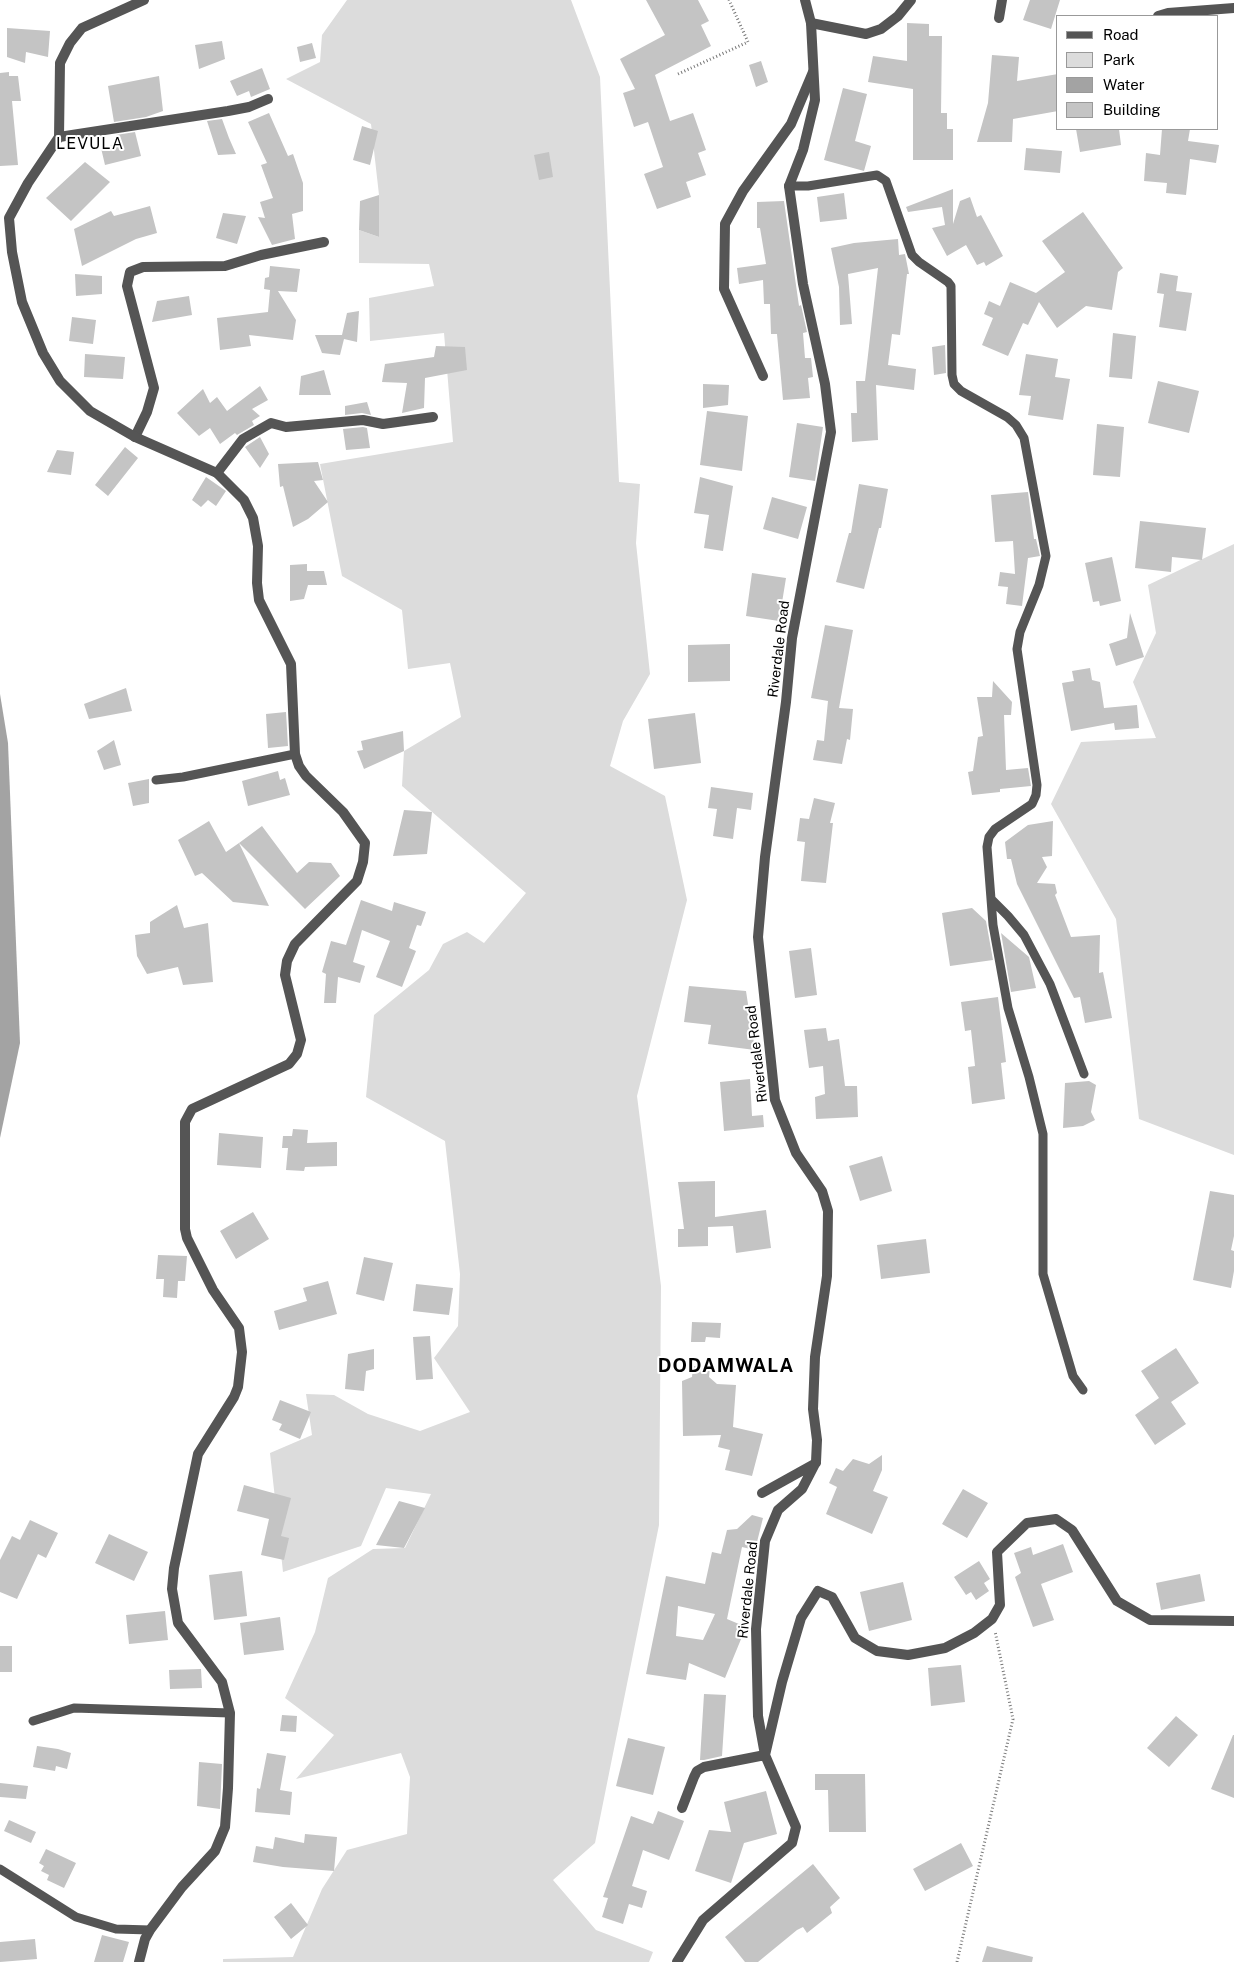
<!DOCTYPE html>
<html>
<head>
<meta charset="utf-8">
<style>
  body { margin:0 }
  #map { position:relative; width:1234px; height:1962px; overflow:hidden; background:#fff; font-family:"Public Sans",sans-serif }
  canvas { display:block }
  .legend { position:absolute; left:1056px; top:15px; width:162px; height:115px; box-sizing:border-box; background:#fff; border:1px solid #999; margin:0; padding:6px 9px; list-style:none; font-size:15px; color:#000 }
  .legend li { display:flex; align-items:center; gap:10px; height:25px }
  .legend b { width:25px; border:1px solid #999 }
</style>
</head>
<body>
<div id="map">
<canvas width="1234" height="1962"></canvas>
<ul class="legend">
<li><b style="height:6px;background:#555"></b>Road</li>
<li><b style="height:14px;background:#dcdcdc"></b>Park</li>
<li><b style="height:14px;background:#a3a3a3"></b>Water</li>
<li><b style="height:14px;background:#c4c4c4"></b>Building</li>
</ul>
</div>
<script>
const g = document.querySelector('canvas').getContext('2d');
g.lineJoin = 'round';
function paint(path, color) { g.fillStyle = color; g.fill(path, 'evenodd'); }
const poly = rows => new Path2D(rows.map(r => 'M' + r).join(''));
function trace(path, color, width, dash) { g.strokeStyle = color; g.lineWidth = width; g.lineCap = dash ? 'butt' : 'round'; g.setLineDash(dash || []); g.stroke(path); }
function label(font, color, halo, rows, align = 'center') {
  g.font = font + ' "Public Sans",sans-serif'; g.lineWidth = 4; g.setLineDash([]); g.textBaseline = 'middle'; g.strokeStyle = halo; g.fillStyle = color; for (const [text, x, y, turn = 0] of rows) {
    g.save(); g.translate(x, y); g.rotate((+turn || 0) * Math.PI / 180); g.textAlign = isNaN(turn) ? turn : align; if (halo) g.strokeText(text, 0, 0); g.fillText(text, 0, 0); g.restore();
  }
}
const green = poly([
  [347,0,571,0,600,77,619,482,640,484,636,543,650,674,623,721,610,766,665,796,687,900,637,1096,661,1286,659,1525,595,1843,553,1880,596,1930,653,1952,649,1962,223,1962,223,1959,293,1957,322,1889,347,1850,407,1834,410,1777,401,1753,296,1779,334,1735,285,1698,315,1632,328,1578,373,1549,405,1548,431,1494,386,1488,361,1546,283,1572,270,1453,312,1435,306,1394,334,1395,368,1414,420,1431,470,1412,434,1358,458,1326,460,1274,445,1141,366,1097,374,1015,429,970,443,944,467,932,484,943,526,893,402,786,404,751,461,717,450,663,408,669,402,610,342,576,320,464,453,442,444,333,370,341,369,298,434,286,429,264,359,263,359,230,379,237,379,195,371,124,286,79,320,62,322,35],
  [1234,544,1234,1155,1139,1119,1116,919,1051,804,1081,742,1156,738,1133,682,1156,633,1148,585]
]);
const water = poly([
  [0,694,8,743,20,1043,0,1138]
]);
const building = poly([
  [646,0,698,0,709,21,701,25,711,46,655,75,670,121,693,113,706,150,698,153,706,175,686,182,691,197,657,209,644,174,663,167,648,122,634,127,623,93,635,89,620,59,665,35],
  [1030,0,1060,0,1051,29,1023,20],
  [907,23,929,24,929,36,942,36,941,113,947,113,947,129,953,129,953,160,913,160,913,89,868,82,873,56,907,61],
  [7,28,50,31,48,57,26,52,25,63,7,57],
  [222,41,225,59,199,69,195,45],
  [312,43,316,58,300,62,297,47],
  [992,55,1019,57,1017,81,1058,74,1058,111,1013,119,1012,142,977,142,988,103],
  [761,61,768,82,756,87,749,65],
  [262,68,270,89,251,97,249,91,237,96,230,81],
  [9,72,9,76,18,76,21,101,12,101,18,165,0,166,0,73],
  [159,76,163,111,146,117,114,122,108,86],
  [843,88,867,94,855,141,871,146,864,171,824,160],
  [269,113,288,156,293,154,303,183,303,211,292,214,295,239,272,245,258,217,265,218,260,202,273,198,261,165,267,163,248,122],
  [222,119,229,138,236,154,218,155,207,121],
  [362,126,378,131,370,165,353,160],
  [1076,129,1119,129,1121,145,1080,152],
  [1162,129,1190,129,1188,141,1219,145,1216,163,1190,159,1186,195,1166,193,1167,183,1144,181,1146,153,1160,155],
  [135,132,141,156,105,165,101,148,118,144,116,135],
  [1026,148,1062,151,1060,173,1024,170],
  [549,152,553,177,539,180,534,155],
  [85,162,110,182,71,221,46,198],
  [953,189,953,224,960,201,970,197,977,217,981,215,1003,256,986,266,984,262,977,265,966,245,947,256,932,228,945,225,942,207,908,212,906,207],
  [844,193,847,219,820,222,817,197],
  [379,195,379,237,359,230,360,201],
  [784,201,799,306,801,305,807,332,803,333,805,358,811,358,813,377,808,378,810,398,783,400,777,334,771,334,770,304,764,304,763,280,739,284,737,268,766,264,760,228,757,228,757,202],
  [150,206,157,233,136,239,82,266,74,229,111,211,114,216],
  [1083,212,1123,268,1118,272,1112,310,1086,306,1057,328,1039,302,1028,325,1023,323,1008,356,982,345,993,318,984,314,989,301,1000,306,1010,282,1036,293,1065,272,1042,241],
  [223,213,246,216,237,244,216,238],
  [898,239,899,255,905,254,909,274,907,274,900,335,892,334,888,365,916,369,914,390,876,385,878,440,852,442,851,413,857,413,856,381,865,381,878,268,848,274,852,324,840,325,839,287,831,248,854,243],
  [270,266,300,269,297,292,278,291,296,320,293,340,249,335,251,346,220,350,217,318,268,312,270,290,264,289,265,278,269,277],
  [1160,273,1178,276,1176,291,1192,293,1186,331,1159,327,1164,294,1157,293],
  [75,274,102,276,102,294,76,296],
  [189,296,192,315,152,322,157,301],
  [359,311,357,342,344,339,340,355,322,353,315,335,342,335,347,313],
  [72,317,96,320,93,344,69,341],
  [1113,333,1136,336,1132,379,1109,377],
  [945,345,946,373,934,375,932,347],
  [436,346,465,347,467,370,425,378,424,408,402,413,407,383,382,382,385,364,434,357],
  [85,354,125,357,123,379,84,377],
  [1026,354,1058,359,1055,377,1070,379,1063,420,1028,415,1031,396,1019,395],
  [324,370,331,395,299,395,301,376],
  [1158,381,1199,391,1189,433,1148,423],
  [703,384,729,385,728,405,703,408],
  [260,386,268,400,252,409,260,416,252,421,254,425,237,435,235,433,220,444,210,428,199,436,177,413,203,389,210,403,217,397,227,411],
  [367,402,371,415,362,413,345,415,345,406],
  [707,411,748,416,742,471,700,465],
  [797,423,823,427,815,481,789,477],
  [1097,424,1124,427,1120,477,1093,475],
  [363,427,367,428,370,448,346,450,343,429],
  [260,437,269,454,260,468,245,447],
  [125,447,138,458,108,496,95,485],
  [57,450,74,452,71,475,47,472],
  [318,462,323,480,314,481,328,502,308,519,293,527,283,486,280,487,278,464],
  [206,477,226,491,216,506,208,500,201,507,192,500],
  [700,477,733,486,723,551,704,548,709,515,694,513],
  [859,484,888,489,881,528,879,528,864,589,836,582,849,533,851,533],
  [1028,492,1034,539,1036,539,1040,556,1028,558,1022,606,1006,604,1008,587,998,586,1000,572,1015,574,1013,541,995,542,991,495],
  [772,497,807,507,798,539,763,529],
  [1140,521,1206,528,1202,560,1172,557,1171,572,1135,568],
  [1112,557,1121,601,1100,606,1099,601,1093,602,1085,563],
  [307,564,307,571,324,571,327,585,308,585,304,599,290,601,290,565],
  [752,573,786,578,779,621,746,616],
  [1130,613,1144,657,1116,666,1109,644,1127,638],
  [825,625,853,630,839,708,853,709,850,740,847,739,842,764,813,760,817,740,824,741,828,701,811,698],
  [730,644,730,681,688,682,688,645],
  [1090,668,1092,680,1100,682,1104,708,1137,705,1139,728,1115,730,1114,723,1071,731,1062,683,1074,681,1072,671],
  [993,681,1012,702,1011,715,1004,715,1006,770,1028,768,1031,786,1000,789,1000,792,972,795,968,772,973,771,978,737,983,736,977,697,992,697],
  [126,688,132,711,89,719,84,704],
  [286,712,288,746,268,748,266,714],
  [695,713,701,763,654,769,648,719],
  [403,731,404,751,364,769,357,751,363,750,361,741],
  [114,740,121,765,104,770,97,751],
  [278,771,280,780,285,778,290,795,248,806,242,781],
  [149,779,149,803,133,806,128,783],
  [711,787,753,793,751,810,737,808,733,839,713,836,717,809,708,808],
  [814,798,835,803,830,823,833,823,826,883,801,881,805,842,797,841,800,818,809,819],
  [404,810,432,812,427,854,393,856],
  [209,821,226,852,239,843,269,906,233,902,202,873,195,876,178,840],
  [1053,821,1052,856,1042,857,1047,867,1037,883,1055,884,1057,893,1055,895,1071,937,1100,935,1099,973,1103,972,1112,1018,1085,1023,1080,997,1074,998,1017,884,1011,859,1007,859,1005,842,1028,825],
  [262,826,297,873,309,862,331,863,340,876,305,909,239,843],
  [361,900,392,911,394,902,426,912,421,926,417,925,409,948,416,951,402,987,376,977,390,941,362,930,353,962,365,966,360,983,338,977,336,1003,324,1003,326,974,322,972,331,941,346,945],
  [177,905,184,928,208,923,213,982,183,985,178,967,147,974,137,956,135,935,150,933,150,922],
  [972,908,986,921,993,960,950,966,942,913],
  [1001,933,1029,957,1036,988,1011,992],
  [811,948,817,995,795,998,789,951],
  [689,986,746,991,755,1050,708,1044,711,1025,684,1022],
  [998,997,1006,1062,1001,1063,1005,1099,972,1104,968,1067,975,1066,971,1030,965,1031,961,1002],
  [826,1028,828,1041,839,1039,845,1086,857,1086,858,1117,816,1119,815,1097,825,1094,823,1066,809,1068,804,1030],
  [750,1079,752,1116,763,1115,764,1127,724,1131,720,1082],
  [1089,1081,1096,1085,1091,1112,1095,1120,1083,1126,1063,1128,1065,1083],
  [293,1129,308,1130,307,1143,337,1142,337,1166,305,1167,304,1171,286,1170,288,1148,282,1148,283,1136,292,1136],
  [219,1133,263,1137,261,1168,217,1165],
  [882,1156,892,1191,860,1201,849,1166],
  [715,1181,715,1217,766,1210,771,1248,736,1253,733,1226,708,1227,708,1246,678,1247,678,1229,684,1229,678,1182],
  [1210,1191,1234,1195,1234,1236,1231,1250,1234,1251,1234,1271,1231,1288,1193,1280],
  [253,1212,269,1239,236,1259,220,1231],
  [926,1239,930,1273,881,1279,877,1245],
  [158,1255,187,1256,185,1281,178,1281,177,1298,163,1297,164,1279,156,1279],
  [364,1257,393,1263,384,1301,356,1294],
  [328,1281,337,1314,279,1330,274,1311,307,1301,303,1288],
  [416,1284,453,1288,449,1315,413,1311],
  [692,1322,721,1323,720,1338,706,1337,705,1342,691,1342],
  [430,1336,433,1379,416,1380,413,1337],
  [1176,1348,1199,1383,1171,1402,1186,1424,1155,1445,1135,1415,1159,1398,1141,1371],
  [374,1349,374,1369,366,1371,364,1391,345,1389,348,1354],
  [693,1366,710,1367,709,1377,717,1384,736,1385,733,1427,763,1434,752,1476,725,1470,730,1450,718,1447,721,1435,683,1436,682,1381,692,1377],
  [280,1400,311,1412,300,1439,279,1430,282,1424,272,1420],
  [882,1455,882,1470,873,1491,888,1497,872,1534,826,1514,837,1487,829,1483,836,1468,843,1471,853,1459,869,1464],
  [244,1485,291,1498,281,1536,289,1538,284,1560,261,1555,269,1519,237,1511],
  [963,1489,988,1503,967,1538,942,1524],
  [399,1501,425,1508,404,1548,376,1545],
  [752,1515,763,1518,755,1550,742,1547,727,1619,746,1627,725,1678,689,1663,686,1680,646,1674,666,1576,705,1584,712,1552,721,1554,727,1530,737,1529],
  [678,1606,715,1614,703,1640,676,1636],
  [30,1520,58,1533,46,1558,38,1554,17,1599,0,1592,0,1560,12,1536,20,1540],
  [109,1534,148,1552,134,1581,95,1563],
  [1063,1544,1073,1572,1041,1584,1054,1620,1033,1627,1015,1577,1021,1573,1014,1553,1031,1547,1033,1555],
  [979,1561,990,1579,984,1583,989,1591,976,1600,971,1592,966,1595,954,1577],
  [242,1571,247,1616,214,1620,209,1575],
  [1200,1574,1205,1601,1161,1610,1156,1583],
  [903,1582,912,1620,869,1631,860,1592],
  [165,1611,168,1640,129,1644,126,1615],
  [280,1617,284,1650,244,1655,240,1623],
  [0,1646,12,1646,12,1672,0,1672],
  [961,1665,965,1702,931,1706,928,1668],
  [201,1669,202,1688,170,1689,169,1670],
  [704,1694,726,1695,722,1756,704,1760,700,1760],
  [282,1715,297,1716,296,1732,280,1731],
  [1176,1716,1198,1735,1169,1767,1147,1748],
  [1233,1735,1234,1735,1234,1798,1211,1789],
  [628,1738,665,1747,653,1795,616,1786],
  [37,1746,58,1749,71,1753,67,1769,56,1766,55,1771,33,1767],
  [267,1753,286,1756,280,1790,292,1792,290,1815,255,1812,257,1788,260,1789],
  [199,1762,222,1764,220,1809,197,1806],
  [815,1774,865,1774,866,1832,829,1832,828,1790,815,1790],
  [0,1783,28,1786,26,1799,0,1797],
  [766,1791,777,1834,744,1843,731,1883,695,1871,709,1830,731,1832,724,1802],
  [658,1811,684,1821,669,1860,643,1850,632,1886,647,1891,642,1908,629,1904,623,1924,602,1917,608,1898,603,1897,631,1816,653,1824],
  [9,1820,36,1832,31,1843,4,1831],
  [305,1834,337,1837,334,1871,283,1867,253,1862,256,1846,273,1849,275,1837,304,1843],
  [961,1843,973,1866,925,1891,913,1869],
  [46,1849,76,1863,64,1888,47,1880,49,1875,41,1871,44,1866,39,1863],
  [813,1864,840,1898,830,1907,832,1913,807,1933,803,1927,797,1930,758,1962,745,1962,725,1937],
  [291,1903,308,1925,291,1939,274,1917],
  [102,1935,129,1942,123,1962,94,1962],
  [35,1939,37,1959,0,1962,0,1942],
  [987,1946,1033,1957,1032,1962,982,1962]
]);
const path = poly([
  [678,74,748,42,729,0],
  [957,1962,1013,1719,995,1631]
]);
const service = poly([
  [789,186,808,186,877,175,886,181,912,255,919,262,948,282,951,286,952,375,954,384,961,391,1007,417,1016,425,1024,438,1046,556,1039,585,1020,632,1017,649,1037,785,1036,795,1032,804,995,829,989,837,987,847,993,925,1008,1008,1029,1077,1043,1134,1043,1274,1073,1376,1083,1390],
  [156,780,183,777,295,754],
  [992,900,1008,916,1024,935,1050,984,1084,1074],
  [33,1721,74,1708,230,1713],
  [0,1869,76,1917,116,1929,150,1930]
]);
const minor = poly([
  [1158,16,1168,13,1234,8],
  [999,18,1002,0],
  [811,23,866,34,881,29,898,16,911,0],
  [59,137,228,111,249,107,268,99],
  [763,376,724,289,725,224,743,191,791,124,813,72],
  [135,437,147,412,154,388,127,286,130,272,143,267,225,266,261,255,324,242],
  [217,473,243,439,271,423,286,427,363,420,383,424,433,417],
  [762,1493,816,1463],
  [682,1808,694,1777,697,1771,704,1767,765,1755,782,1682,801,1618,818,1591,832,1597,855,1638,877,1651,908,1655,945,1648,974,1633,992,1619,1000,1605,997,1552,1027,1523,1056,1519,1072,1530,1117,1601,1150,1620,1234,1621],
  [677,1962,703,1920,792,1843,796,1827,765,1755,758,1716,756,1629,765,1541,778,1510,802,1489,816,1462,817,1440,813,1409,815,1357,827,1276,828,1211,822,1191,796,1153,775,1100,758,937,765,857,786,702,792,638,831,432,825,384,803,284,789,186]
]);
const tertiary = poly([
  [789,186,803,150,815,100,811,23,805,0],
  [139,1962,145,1939,150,1930,182,1887,215,1851,225,1827,228,1788,230,1713,222,1682,178,1623,172,1589,174,1568,198,1454,234,1397,238,1387,242,1352,239,1328,213,1290,187,1238,185,1229,185,1122,192,1109,289,1064,297,1054,301,1040,285,975,287,961,295,944,357,881,363,862,365,843,343,812,306,776,299,766,295,754,291,664,259,600,257,583,258,546,253,518,244,500,217,473,135,437,90,411,60,381,43,353,22,302,12,252,9,218,28,183,59,137,60,63,70,43,82,28,144,0]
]);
const streetNames = [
  ["Riverdale Road",779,649,-83],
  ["Riverdale Road",757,1054,-97],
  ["Riverdale Road",748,1590,-84]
];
const quarterNames = [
  ["LEVULA",90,144]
];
const districtNames = [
  ["DODAMWALA",726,1366]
];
paint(green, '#dcdcdc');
paint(water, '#a3a3a3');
paint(building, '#c4c4c4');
trace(path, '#777', 3, [1, 2.5]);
trace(service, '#555', 9);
trace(minor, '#555', 10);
trace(tertiary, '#555', 10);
label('14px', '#000', '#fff', streetNames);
g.letterSpacing = '1px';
label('16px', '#000', '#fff', quarterNames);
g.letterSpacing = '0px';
g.letterSpacing = '1px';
label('bold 19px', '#000', '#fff', districtNames);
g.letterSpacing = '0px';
</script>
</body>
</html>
